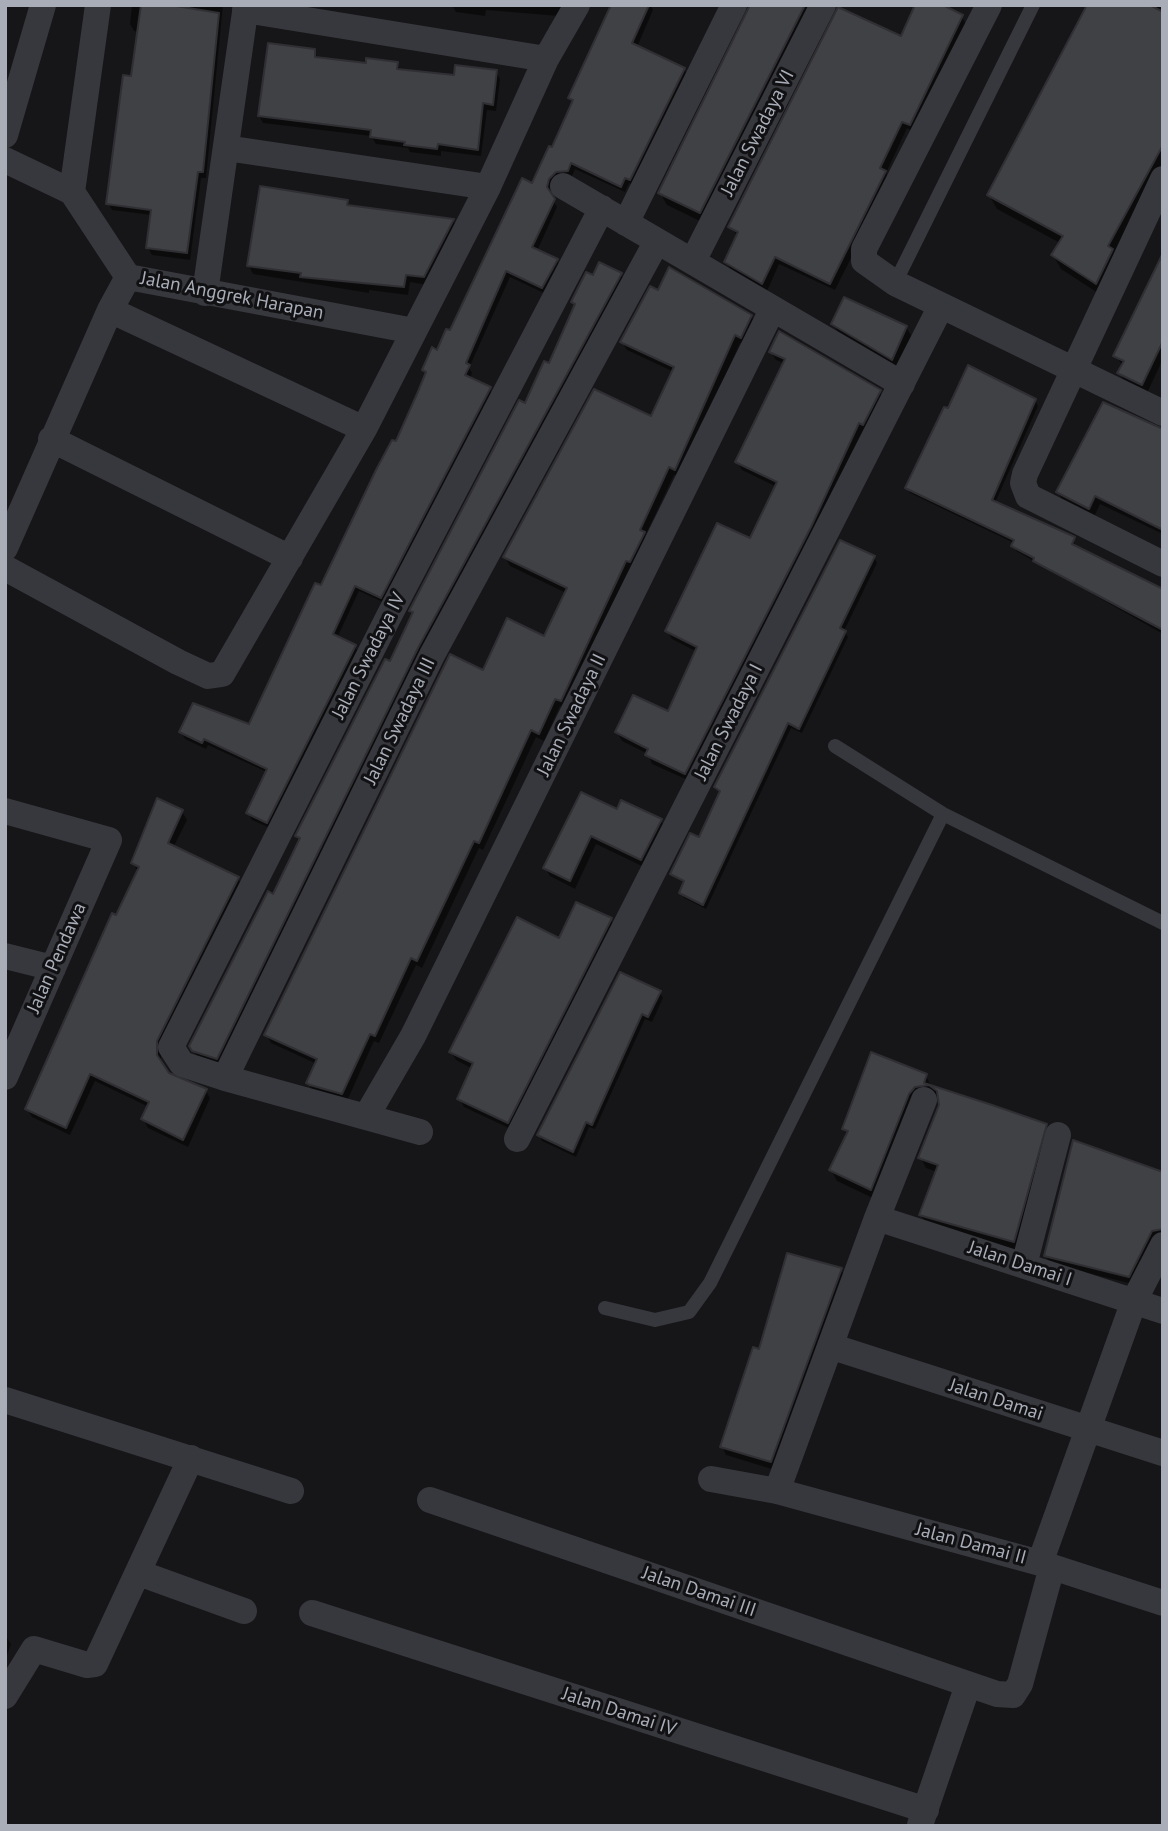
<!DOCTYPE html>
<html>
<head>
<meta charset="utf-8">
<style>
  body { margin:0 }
  #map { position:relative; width:1168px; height:1831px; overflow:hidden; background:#161618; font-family:"PT Sans",sans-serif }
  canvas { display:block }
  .frame { position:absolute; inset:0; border:7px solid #a8adb8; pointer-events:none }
</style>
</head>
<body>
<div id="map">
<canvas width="1168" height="1831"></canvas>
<div class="frame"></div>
</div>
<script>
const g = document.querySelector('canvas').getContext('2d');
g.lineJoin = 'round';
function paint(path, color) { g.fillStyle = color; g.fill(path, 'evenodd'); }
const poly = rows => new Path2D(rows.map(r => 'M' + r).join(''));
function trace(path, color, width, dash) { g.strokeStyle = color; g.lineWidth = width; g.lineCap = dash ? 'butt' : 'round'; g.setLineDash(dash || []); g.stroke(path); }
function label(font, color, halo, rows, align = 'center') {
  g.font = font + ' "PT Sans",sans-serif'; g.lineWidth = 6; g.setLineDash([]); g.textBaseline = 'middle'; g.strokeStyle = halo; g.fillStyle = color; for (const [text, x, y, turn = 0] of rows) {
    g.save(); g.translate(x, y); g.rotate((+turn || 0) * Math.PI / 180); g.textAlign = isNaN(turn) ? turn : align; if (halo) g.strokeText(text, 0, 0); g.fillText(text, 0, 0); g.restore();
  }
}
const shadow = poly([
  [132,5,223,5,206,178,201,178,190,260,152,255,148,248,152,215,112,210,108,203,139,32,134,31,130,24],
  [444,5,565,5,559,16,486,10,485,16,456,12,453,7],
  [613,5,651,5,653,10,637,47,684,69,688,76,634,185,629,183,625,192,575,169,571,178,553,184,550,195,557,207,537,251,557,260,560,266,546,294,510,277,469,368,472,373,470,379,489,388,493,395,385,603,359,591,337,638,355,647,359,653,270,828,252,820,248,813,267,772,208,745,206,749,185,739,181,732,250,726,396,444,427,375,424,370,451,332,553,150,574,104,570,98],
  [751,5,818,5,706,224,667,205,660,193],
  [1089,5,1163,5,1163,174,1104,297,1061,269,1053,255,1060,243,997,209,989,195],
  [961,16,966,24,914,132,907,128,886,173,890,180,835,290,779,264,767,291,731,270,726,262,738,236,730,227,902,38],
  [314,51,318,58,367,65,397,64,401,71,456,77,496,72,500,79,496,111,487,110,481,156,441,151,441,156,410,152,408,148,376,144,371,136,263,123,259,116],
  [347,202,351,208,453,220,457,228,428,285,410,282,408,295,369,290,369,293,253,274,249,266],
  [1163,257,1163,359,1147,393,1125,382,1119,373,1123,366,1115,355],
  [621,274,625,282,221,1066,198,1058,191,1046,274,896,300,841,297,836,391,663,414,614,411,611,550,365,576,307,573,302,594,278],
  [751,316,756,324,745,345,740,343,680,477,674,475,645,536,648,542,566,708,560,706,544,741,536,737,483,850,479,848,422,968,416,965,379,1043,374,1041,347,1101,313,1091,308,1083,317,1064,271,1043,266,1034,484,672,545,638,566,593,510,566,505,557,652,418,674,372,627,350,622,342],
  [833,324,906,327,912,337,897,368,839,334],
  [771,352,879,391,884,400,690,781,652,764,648,754,622,741,617,732,669,713,697,652,672,639,667,631,751,541,777,487,742,470,737,462,785,364,776,360],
  [1035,400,1038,406,995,503,1074,539,1075,548,1163,592,1163,634,1016,551,1014,543,910,493,907,488],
  [1163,429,1163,534,1100,504,1094,517,1063,501,1058,492],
  [874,557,877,563,844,631,848,637,802,733,791,728,706,909,684,898,681,893,685,884,672,874,700,839,721,794,716,787],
  [182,812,187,820,173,848,238,879,243,887,161,1050,161,1064,168,1075,205,1090,210,1098,188,1147,148,1128,143,1119,149,1107,95,1081,70,1135,32,1117,27,1109,138,872,133,863],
  [617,812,661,821,666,829,646,868,596,844,575,889,550,876,545,868],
  [610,920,616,928,513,1130,464,1107,459,1098,473,1069,456,1060,451,1052,560,940],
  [660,993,663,998,652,1022,645,1019,595,1129,589,1127,576,1157,542,1141,539,1135],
  [926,1076,932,1088,1046,1126,1052,1136,1019,1252,927,1226,921,1215,937,1172,926,1168,920,1157,941,1099,929,1094,877,1200,837,1181,831,1170,848,1135,844,1128],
  [1163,1173,1163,1239,1133,1284,1050,1264,1046,1256],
  [841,1270,846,1278,775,1470,726,1455,722,1447,761,1351],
  [5,1635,11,1644,5,1661]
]);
const building = poly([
  [141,5,170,5,219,13,203,172,198,172,187,253,146,248,151,210,106,204,123,75,131,76,141,5],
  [611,5,649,5,632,43,685,68,630,180,625,178,621,187,571,163,568,171,556,172,549,179,547,187,555,199,532,247,558,259,542,288,506,271,466,363,470,365,465,375,491,387,381,598,355,586,333,634,356,645,267,823,246,813,267,769,204,739,202,743,179,732,193,703,249,724,315,583,321,585,376,470,392,440,396,441,417,394,426,372,422,370,432,347,437,350,446,329,450,330,522,178,532,183,549,146,552,147,573,100,568,98,611,5],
  [750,5,805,5,700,213,658,193,750,5],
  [915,5,943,5,963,15,910,125,902,122,880,168,886,171,830,284,775,257,762,284,724,262,738,232,728,227,838,7,901,36,915,5],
  [1087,5,1150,5,1163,12,1163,145,1108,246,1113,249,1096,284,1051,255,1063,236,987,195,1087,5],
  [268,43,315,49,315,57,366,63,366,58,398,62,397,69,454,75,455,65,497,70,493,105,483,103,478,150,438,144,437,149,404,145,405,142,370,137,371,130,258,116,268,43],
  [260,186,348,200,347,205,454,219,424,277,406,275,404,287,300,277,301,273,247,266,260,186],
  [1163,253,1163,341,1142,385,1117,373,1124,361,1113,356,1163,253],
  [599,262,622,273,418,648,217,1059,192,1051,189,1046,268,891,273,894,300,838,295,836,385,659,390,661,413,612,409,611,519,400,525,403,544,361,549,363,575,304,571,302,586,272,593,275,599,262],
  [669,267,752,315,741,338,735,335,675,470,669,467,640,530,645,532,630,562,626,561,561,701,555,699,539,734,531,730,479,843,474,841,417,961,411,958,375,1036,370,1034,342,1094,310,1085,306,1083,317,1059,264,1035,450,654,483,670,507,618,544,636,567,588,503,557,594,389,651,416,674,367,620,342,650,286,658,290,669,267],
  [844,297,907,326,892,360,831,324,844,297],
  [779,331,881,390,863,425,859,423,811,527,685,774,645,755,648,749,615,732,633,695,668,711,697,647,665,631,717,523,750,538,777,482,735,462,785,359,769,352,779,331],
  [968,365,1036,399,992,500,1075,537,1072,544,1163,589,1163,630,1033,561,1034,558,1011,546,1014,540,905,488,944,407,948,408,968,365],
  [1103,402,1163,429,1163,530,1095,496,1089,509,1056,492,1103,402],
  [840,540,875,556,840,628,846,631,799,729,788,723,703,905,679,893,684,881,670,874,690,833,699,837,720,791,714,787,840,540],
  [581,792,617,809,621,800,662,819,641,860,591,836,570,881,543,868,581,792],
  [157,798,183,810,168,843,239,877,157,1041,157,1055,169,1073,207,1089,183,1140,141,1119,149,1102,90,1074,66,1128,25,1109,112,913,116,915,139,867,131,863,157,798],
  [576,902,612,918,508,1123,457,1099,473,1063,449,1052,517,917,559,938,576,902],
  [620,972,661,991,648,1017,642,1014,592,1125,586,1122,573,1152,537,1135,620,972],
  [871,1052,927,1074,924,1083,992,1105,1047,1124,1014,1242,919,1215,938,1165,918,1158,939,1105,937,1091,929,1085,915,1087,909,1094,871,1190,829,1170,848,1131,842,1129,871,1052],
  [1073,1140,1163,1172,1163,1229,1152,1231,1129,1277,1044,1256,1073,1140],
  [787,1253,842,1268,771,1462,720,1447,753,1347,759,1349,787,1253]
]);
const service = poly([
  [895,283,1033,5],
  [835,746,943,814,1163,923],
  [605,1308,655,1320,689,1312,710,1283,943,814]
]);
const minor = poly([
  [98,5,72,192,128,277,414,331],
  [989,5,864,249,864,261,895,283,1163,413],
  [245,10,546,59],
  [5,135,43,5],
  [226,148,488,187],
  [5,160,72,192],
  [1163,179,1025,474,1023,483,1028,496,1163,564],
  [563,186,902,384],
  [626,223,734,5],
  [693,261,823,5],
  [205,293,246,5],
  [110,310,364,429],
  [51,439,290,558],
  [5,548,110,310,128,277],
  [5,568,178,662,208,676,222,674,364,429,488,187,546,59,577,5],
  [5,811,109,840,5,1077],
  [5,956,53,968],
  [225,1078,182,1064,171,1047,390,614,602,208],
  [366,1117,413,1036,772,310],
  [420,1132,225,1078,432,655,657,241],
  [517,1139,941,306],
  [877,1218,1163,1311],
  [1024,1265,1058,1135],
  [830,1346,1163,1453],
  [5,1400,291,1491],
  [711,1479,777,1491,1040,1563,1163,1603],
  [777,1491,877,1218,924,1100],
  [430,1500,997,1694,1013,1695,1020,1684,1052,1567],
  [1040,1563,1134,1301,1163,1245],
  [139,1573,244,1611],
  [312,1613,926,1810],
  [5,1696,34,1649,87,1665,95,1664,191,1458],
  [920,1825,968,1685]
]);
const streetNames = [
  ["Jalan Swadaya VI",758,133,-63],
  ["Jalan Anggrek Harapan",232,296,11],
  ["Jalan Swadaya IV",369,656,-63],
  ["Jalan Swadaya II",572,715,-64],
  ["Jalan Swadaya III",400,721,-64],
  ["Jalan Swadaya I",729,722,-63],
  ["Jalan Pendawa",57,958,-66],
  ["Jalan Damai I",1020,1264,18],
  ["Jalan Damai",996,1400,18],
  ["Jalan Damai II",971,1544,15],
  ["Jalan Damai III",699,1592,19],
  ["Jalan Damai IV",619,1712,18]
];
paint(shadow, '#0007');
paint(building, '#404145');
trace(building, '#303034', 2);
trace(service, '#37383d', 14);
trace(minor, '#37383d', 26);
label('19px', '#a8adb8', '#111113', streetNames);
</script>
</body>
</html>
